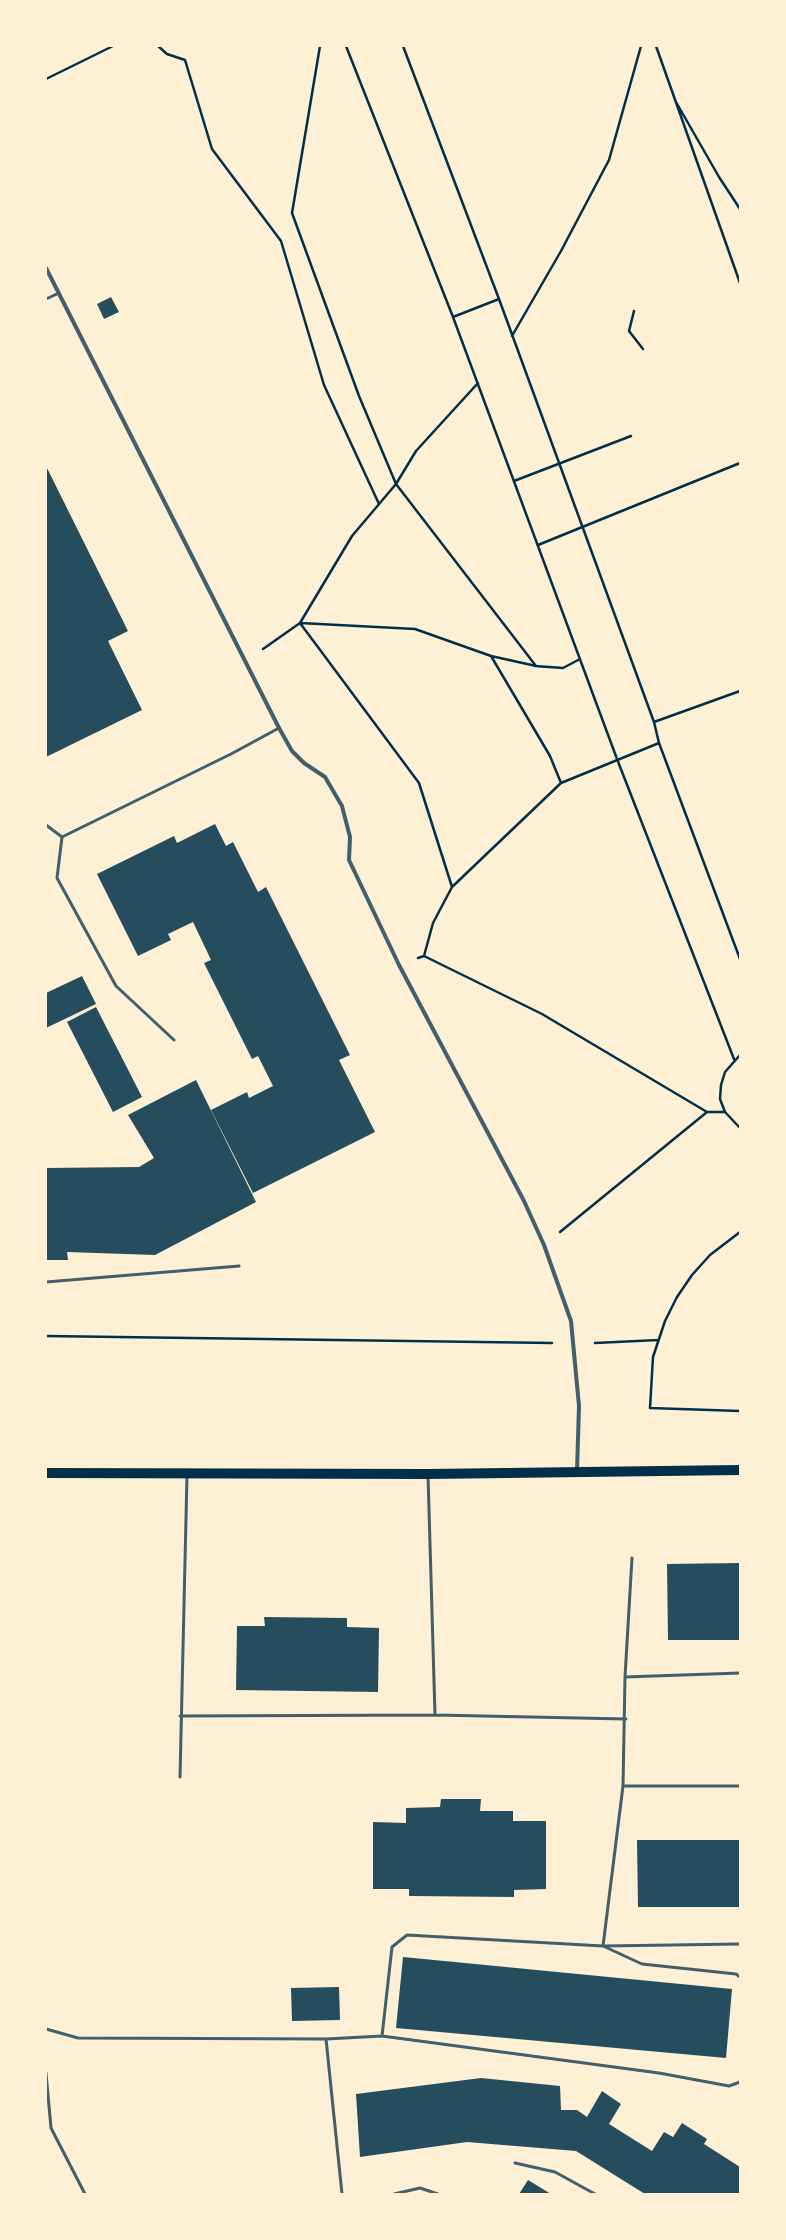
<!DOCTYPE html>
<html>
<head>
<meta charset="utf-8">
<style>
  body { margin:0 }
  #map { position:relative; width:786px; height:2240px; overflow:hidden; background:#fdf0d5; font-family:Roboto,sans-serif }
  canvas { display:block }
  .frame { position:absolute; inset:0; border:47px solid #fdf0d5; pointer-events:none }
</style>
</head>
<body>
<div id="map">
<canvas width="786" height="2240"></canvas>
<div class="frame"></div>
</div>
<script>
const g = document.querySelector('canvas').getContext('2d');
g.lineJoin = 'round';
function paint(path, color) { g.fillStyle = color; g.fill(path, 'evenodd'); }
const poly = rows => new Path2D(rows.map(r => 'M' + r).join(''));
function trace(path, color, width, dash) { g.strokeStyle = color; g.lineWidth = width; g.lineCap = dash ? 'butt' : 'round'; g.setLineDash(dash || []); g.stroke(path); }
const building = poly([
  [111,297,119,312,104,319,97,304],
  [46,466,128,631,108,641,142,710,46,757],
  [215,824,226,846,233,842,258,892,266,887,350,1055,339,1060,375,1132,253,1193,211,1110,247,1092,249,1098,273,1086,258,1056,252,1059,204,963,211,960,193,922,168,934,171,940,138,956,97,874,174,836,177,843],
  [82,976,96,1004,46,1028,46,993],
  [96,1007,142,1097,113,1112,67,1022],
  [196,1080,256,1202,155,1255,67,1252,68,1260,46,1260,46,1168,139,1167,154,1158,128,1115],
  [740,1563,740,1640,668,1640,667,1564],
  [264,1617,347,1618,347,1627,379,1628,378,1692,236,1690,237,1626,265,1626],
  [441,1799,481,1799,480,1811,513,1811,513,1821,546,1821,546,1889,514,1890,514,1897,409,1896,409,1889,373,1889,373,1822,406,1823,406,1808,440,1807],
  [637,1840,740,1840,740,1907,638,1907],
  [403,1957,732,1989,726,2058,396,2028],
  [339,1987,340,2020,292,2021,291,1988],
  [481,2078,560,2086,561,2110,577,2110,587,2117,602,2091,621,2104,609,2124,652,2151,664,2132,673,2137,682,2123,707,2139,704,2144,740,2167,740,2194,645,2194,576,2151,467,2142,360,2157,356,2094],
  [528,2180,551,2194,519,2194]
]);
const path = poly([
  [158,46,167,54,185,60,212,149,281,241,324,385,379,504],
  [320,46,292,213,359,396,396,484,536,666,491,656,550,756,561,783],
  [346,46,453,317,617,759,734,1059],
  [403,46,499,299,654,722,659,743,740,959],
  [656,46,740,283],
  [46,79,113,46],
  [676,102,719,177,740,209],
  [634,311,629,331,643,349],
  [453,317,499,299],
  [512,336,561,251,609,160,641,46],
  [514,481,631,436],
  [538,545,740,463],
  [263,649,300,623,415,629,491,656],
  [535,666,563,668,580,659],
  [654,722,740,691],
  [452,887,419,783,300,623,352,536,396,484,416,451,478,383],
  [424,956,433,923,452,887,561,783,659,743],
  [418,958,424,956,542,1014,707,1112],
  [740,1055,725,1072,721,1085,720,1099,725,1112,740,1128],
  [560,1232,707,1112,725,1112],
  [740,1232,710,1255,692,1275,677,1297,665,1321,653,1357,650,1408,740,1411],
  [46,1336,552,1343],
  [595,1343,658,1340]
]);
const service = poly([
  [46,299,59,293],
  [46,825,62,837,57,878,116,986,174,1040],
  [62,837,231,754,279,728],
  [46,1282,239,1266],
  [428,1475,435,1715],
  [632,1558,625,1677,623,1786,740,1786],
  [625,1677,740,1673],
  [180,1716,435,1715,626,1719],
  [180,1777,187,1475],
  [623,1786,603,1946,740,1944],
  [740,1977,736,1974,642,1964,603,1946,407,1935,392,1947,382,2036,659,2073,729,2086,740,2082],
  [46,2029,78,2038,326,2039],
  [46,2073,51,2128,85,2194],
  [515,2163,555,2172,595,2194],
  [342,2194,326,2039,382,2036],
  [394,2194,420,2188,438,2194]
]);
const minor = poly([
  [46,268,279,728,292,751,304,763,325,777,342,806,350,837,349,860,399,965,524,1201,544,1245,571,1321,579,1406,577,1471]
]);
const primary = poly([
  [46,1473,428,1474,740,1470]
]);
paint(building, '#264d5e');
trace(path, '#003049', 2.5);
trace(service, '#3f606c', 3);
trace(minor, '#3f606c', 4);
trace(primary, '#003049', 10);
</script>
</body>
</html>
